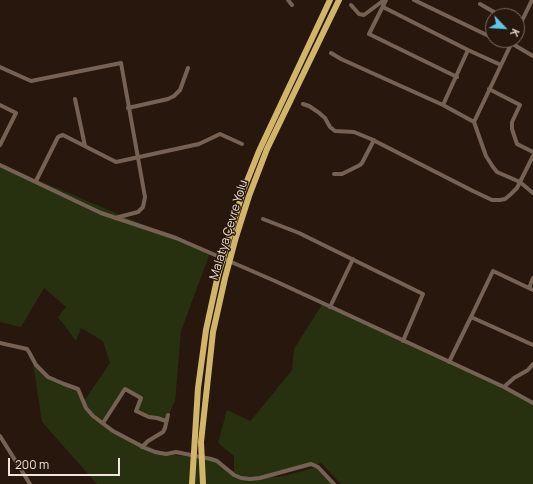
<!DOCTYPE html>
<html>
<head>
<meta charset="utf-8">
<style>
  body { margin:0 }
  #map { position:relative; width:533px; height:484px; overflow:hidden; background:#28170c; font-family:Manrope,sans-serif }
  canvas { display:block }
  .north { position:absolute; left:485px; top:8px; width:40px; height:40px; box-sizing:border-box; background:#28170c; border:1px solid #78695f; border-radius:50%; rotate:115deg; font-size:11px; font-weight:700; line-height:16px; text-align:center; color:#f0e4dc }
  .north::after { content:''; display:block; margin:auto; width:14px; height:18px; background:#5cc7e8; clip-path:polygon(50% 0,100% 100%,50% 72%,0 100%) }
  .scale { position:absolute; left:8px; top:458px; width:112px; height:18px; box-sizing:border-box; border:2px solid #f0e4dc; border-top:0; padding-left:5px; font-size:12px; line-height:14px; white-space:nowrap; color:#f0e4dc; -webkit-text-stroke:3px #28170c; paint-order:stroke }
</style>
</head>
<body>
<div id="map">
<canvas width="533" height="484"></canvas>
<div class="north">K</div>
<div class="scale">200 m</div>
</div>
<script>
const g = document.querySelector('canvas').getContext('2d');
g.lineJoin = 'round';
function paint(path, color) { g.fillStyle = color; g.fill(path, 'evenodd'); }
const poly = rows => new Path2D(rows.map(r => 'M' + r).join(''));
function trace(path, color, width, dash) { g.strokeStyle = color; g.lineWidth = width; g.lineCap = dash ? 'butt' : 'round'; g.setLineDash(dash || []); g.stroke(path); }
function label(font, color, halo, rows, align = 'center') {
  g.font = font + ' Manrope,sans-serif'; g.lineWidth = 3; g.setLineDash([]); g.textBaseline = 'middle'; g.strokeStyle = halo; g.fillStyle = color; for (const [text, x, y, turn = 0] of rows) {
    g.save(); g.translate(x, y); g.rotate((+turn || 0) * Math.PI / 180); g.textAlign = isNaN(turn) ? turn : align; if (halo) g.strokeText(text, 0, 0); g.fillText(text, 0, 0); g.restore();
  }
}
const green = poly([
  [0,164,210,253,181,331,175,401,166,421,136,411,141,398,125,389,104,421,110,429,166,454,211,459,227,470,234,471,234,456,218,443,227,410,250,421,258,412,292,370,294,349,323,303,520,396,533,404,533,484,341,484,321,463,266,476,279,477,318,467,333,484,97,484,42,422,32,356,36,365,48,377,78,389,84,401,110,363,103,341,81,328,76,341,58,317,66,307,44,288,21,327,0,322]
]);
const minor = poly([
  [288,0,292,5],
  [386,0,369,34,457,77],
  [414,0,493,38],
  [480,4,501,16],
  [351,5,359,14,364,15,384,0],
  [383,7,468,50,501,65],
  [517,31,532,0],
  [496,40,510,44],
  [513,40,474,122,486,156,493,167,497,172,520,182,533,193],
  [511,43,533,56],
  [331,53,341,59,443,105,474,122],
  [0,67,31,81,121,63,145,197,143,207,138,212,115,218],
  [489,89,520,105,512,122,512,129,517,144,533,152],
  [75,99,85,146],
  [303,104,309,106,318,112,325,118,330,127,335,131,354,132,371,139,473,191,492,200,500,200,505,199,511,194,517,188,533,156],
  [0,105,16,113,0,145],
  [443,105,468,50],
  [128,108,168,99,174,96,180,90,188,68],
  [0,165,101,213,176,238,275,281,504,387,533,403],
  [334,174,342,174,360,165,362,163,374,140],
  [36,181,58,137,60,136,63,135,116,162,199,144,220,134,242,144],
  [263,219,299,233,423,294,403,341],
  [529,288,533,278],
  [330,307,353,259],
  [471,317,493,271,533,290],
  [0,343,27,349,29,352,36,365,48,377,64,384,78,389,86,408,93,416,113,431,145,448,155,452,166,454,176,452,211,459,217,461,234,475,241,478,250,479,260,478,311,464,318,467,334,484],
  [449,362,471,317,533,345],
  [504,387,514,378,528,370,533,364],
  [103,423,125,389,141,398,136,411,149,417,157,418,166,421],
  [0,436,30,484],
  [142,447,148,441,163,432,165,428,168,415]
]);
const highway = poly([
  [192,484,198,388,206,330,218,275,243,191,259,151,330,0],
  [203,484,201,442,213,332,225,278,236,237,249,196,267,149,339,0]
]);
const streetNames = [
  ["Malatya Çevre Yolu",229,230,-73]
];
paint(green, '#27310f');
trace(minor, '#766254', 4);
trace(highway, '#d1b56a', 6);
label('12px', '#f0e4dc', '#28170c', streetNames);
</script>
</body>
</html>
